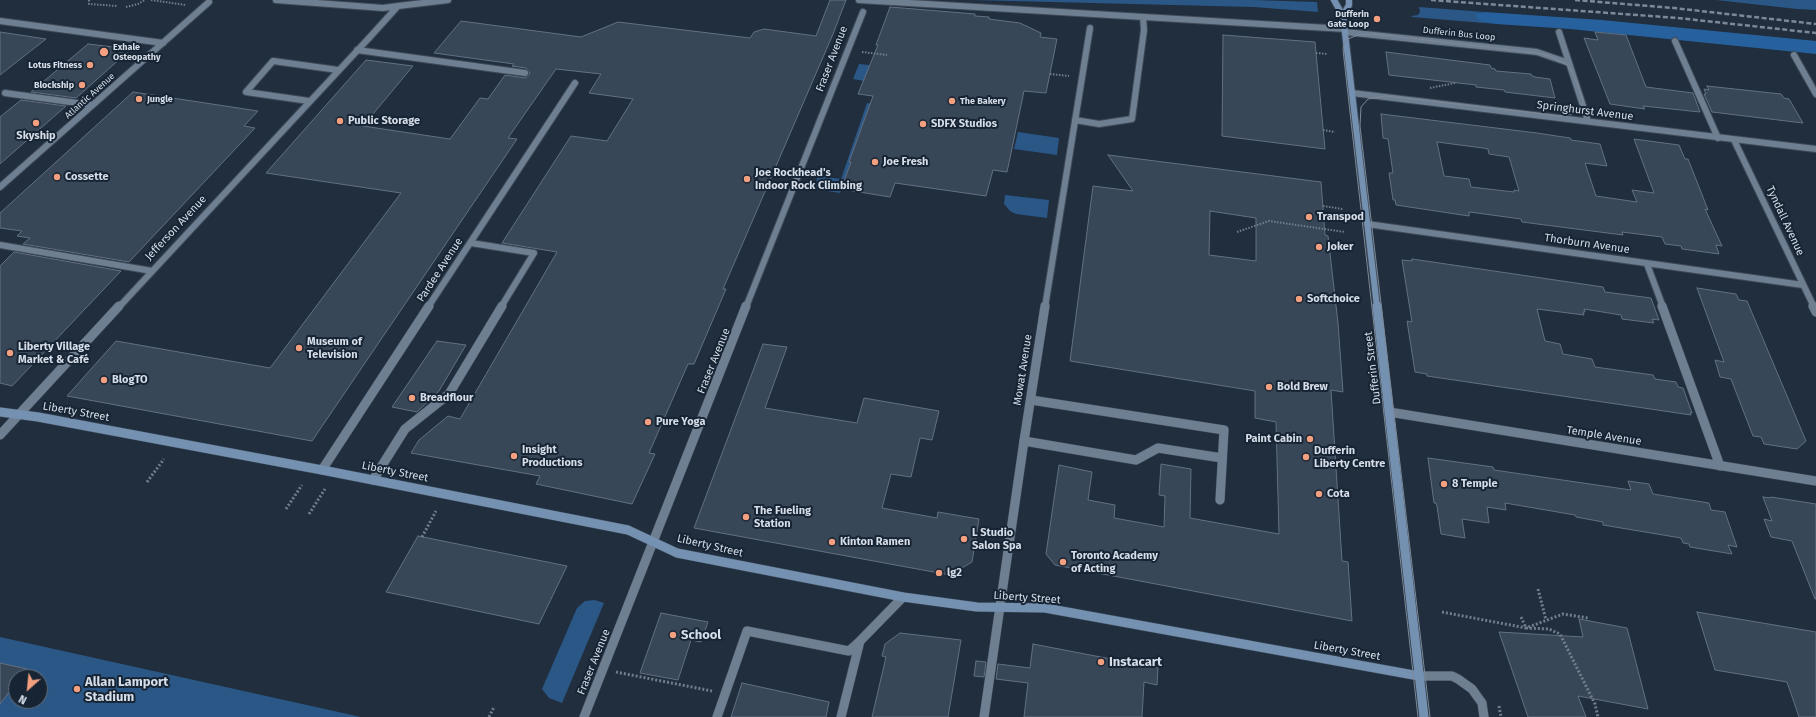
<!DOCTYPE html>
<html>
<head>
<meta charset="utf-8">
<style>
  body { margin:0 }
  #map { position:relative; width:1816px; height:717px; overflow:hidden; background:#202e3e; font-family:"Fira Sans",sans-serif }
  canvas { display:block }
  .north { position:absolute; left:8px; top:669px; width:40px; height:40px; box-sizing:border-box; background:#172434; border:1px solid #636e7c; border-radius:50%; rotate:207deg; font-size:11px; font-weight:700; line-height:16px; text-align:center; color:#d5dee9 }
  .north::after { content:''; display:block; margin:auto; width:14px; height:18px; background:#f2a080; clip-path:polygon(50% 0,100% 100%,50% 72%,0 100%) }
</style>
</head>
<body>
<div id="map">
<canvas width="1816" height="717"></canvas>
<div class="north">N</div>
</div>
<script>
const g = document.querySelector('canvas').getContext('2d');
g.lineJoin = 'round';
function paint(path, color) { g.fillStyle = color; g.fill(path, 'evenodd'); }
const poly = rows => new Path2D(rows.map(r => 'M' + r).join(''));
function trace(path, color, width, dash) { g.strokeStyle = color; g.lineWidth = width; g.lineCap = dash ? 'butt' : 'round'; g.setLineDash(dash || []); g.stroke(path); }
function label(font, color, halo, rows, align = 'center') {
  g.font = font + ' "Fira Sans",sans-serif'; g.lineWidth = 4; g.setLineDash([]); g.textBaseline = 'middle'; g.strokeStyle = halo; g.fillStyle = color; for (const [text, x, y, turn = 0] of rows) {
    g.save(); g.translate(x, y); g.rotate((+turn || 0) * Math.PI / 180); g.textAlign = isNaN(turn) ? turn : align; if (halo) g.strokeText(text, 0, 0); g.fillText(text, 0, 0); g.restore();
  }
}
const green = poly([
  [971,0,1253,0,1317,2,1318,12,1254,7],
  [1716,0,1816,0,1816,10,1797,9],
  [1419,7,1485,12,1478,13,1483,22,1496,24,1412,17,1411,16,1418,15,1420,12],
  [859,64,879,66,864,81,853,79],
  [867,103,873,104,865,118,849,161,851,162,840,193,814,189,818,176,841,179],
  [1018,132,1059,138,1057,155,1014,149],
  [1005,195,1049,200,1047,218,1016,214,1010,211,1004,204],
  [595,600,604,603,562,703,549,698,542,689,577,608,585,601],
  [0,637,361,717,0,717],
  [16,677,40,677,40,701,16,701]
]);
const forest = poly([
  [1485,12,1602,20,1816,41,1816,54,1570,29,1496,24,1483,22,1477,18,1476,15,1478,13]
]);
const building = poly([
  [830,0,846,0,833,34,723,289,726,289,694,364,688,364,649,453,655,454,632,504,536,484,540,476,411,453,419,440,448,416,460,419,557,252,502,243,571,136,607,141,633,99,589,93,601,74,556,69,508,138,517,139,312,441,67,396,116,341,270,368,401,193,266,173,366,60,413,66,363,126,450,139,480,98,488,99,505,75,525,78,528,76,530,73,526,68,512,66,514,64,434,53,461,21,581,37,618,22,750,38,754,32,764,29,816,36,830,0],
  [890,7,975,14,975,16,989,17,989,19,1020,23,1041,33,1040,37,1057,39,1046,93,1024,91,1007,172,993,170,986,196,895,183,890,197,841,189,851,162,849,162,873,96,858,94,878,45,876,45,890,7],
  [0,32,46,39,0,75,0,32],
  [1595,32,1626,35,1646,87,1693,93,1700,112,1643,106,1645,109,1610,104,1584,38,1598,40,1595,32],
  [1223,35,1315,42,1325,149,1222,136,1223,35],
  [88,44,131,49,76,98,31,92,88,44],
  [1386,52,1490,65,1491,68,1495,69,1496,71,1531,74,1532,76,1535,77,1550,79,1555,98,1505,92,1504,90,1476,87,1476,85,1389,75,1386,52],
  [1707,86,1781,94,1784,98,1789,99,1803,123,1712,112,1704,94,1706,94,1704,89,1709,90,1707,86],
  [133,92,258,111,244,126,255,128,129,262,23,244,30,238,17,236,22,231,0,228,0,213,133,92],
  [21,100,66,106,0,164,0,117,21,100],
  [1381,114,1537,133,1570,138,1571,140,1600,144,1607,166,1585,163,1596,196,1637,202,1632,190,1654,193,1634,139,1679,145,1685,159,1688,159,1708,210,1705,209,1722,246,1716,245,1719,254,1682,249,1681,246,1665,244,1662,237,1622,232,1623,235,1522,222,1521,219,1477,213,1469,212,1469,216,1396,205,1395,200,1393,200,1389,173,1393,173,1388,139,1383,138,1381,114],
  [1437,142,1483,148,1488,149,1489,154,1509,157,1519,191,1514,190,1514,192,1471,187,1469,179,1444,176,1437,142],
  [1108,155,1321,182,1325,235,1328,236,1338,323,1343,392,1331,390,1342,561,1348,562,1352,621,1055,565,1046,554,1059,465,1092,472,1088,500,1115,505,1114,518,1164,527,1165,496,1159,495,1161,464,1191,469,1190,518,1279,534,1276,422,1255,418,1255,391,1070,361,1093,186,1133,191,1108,155],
  [1210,211,1256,218,1256,261,1209,255,1210,211],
  [14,252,121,271,12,386,0,383,0,266,14,252],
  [1412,259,1603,287,1605,292,1651,298,1659,320,1652,319,1654,323,1622,319,1621,315,1584,309,1585,312,1583,312,1584,315,1537,309,1545,341,1560,344,1563,354,1592,359,1595,367,1653,375,1655,379,1676,382,1678,387,1683,388,1692,413,1690,413,1691,415,1427,376,1427,374,1415,372,1407,321,1412,322,1402,260,1412,261,1412,259],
  [1697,288,1736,294,1739,300,1747,301,1806,441,1797,449,1764,444,1761,437,1753,436,1731,379,1720,377,1715,360,1724,362,1697,288],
  [437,341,466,345,439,391,417,412,392,407,437,341],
  [763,344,787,347,765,408,857,423,864,398,939,411,932,440,920,438,911,477,891,474,882,508,937,518,938,512,979,519,972,562,950,575,694,528,763,344],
  [1428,458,1493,467,1494,470,1631,490,1628,481,1649,484,1653,494,1709,503,1711,510,1725,512,1737,547,1728,545,1732,554,1690,547,1689,544,1683,543,1681,538,1603,525,1603,522,1576,517,1575,515,1505,503,1506,510,1487,507,1489,523,1462,519,1465,538,1441,534,1437,506,1436,503,1434,503,1428,458],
  [1763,497,1771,498,1771,497,1816,504,1816,599,1815,599,1792,541,1771,537,1764,519,1772,521,1763,497],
  [418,536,567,566,539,624,386,592,418,536],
  [1697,612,1816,632,1816,717,1799,717,1787,682,1715,670,1697,612],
  [661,613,708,622,701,642,691,640,678,680,640,673,661,613],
  [1579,619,1627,628,1648,709,1578,696,1586,717,1528,717,1499,632,1583,637,1579,619],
  [900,633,961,640,948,717,872,717,886,657,882,656,885,644,900,633],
  [1033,644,1158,668,1157,685,1144,682,1142,717,1024,717,1028,683,996,679,998,664,1030,668,1033,644],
  [976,661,986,662,984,677,974,676,976,661],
  [0,663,27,669,21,677,16,677,16,683,0,704,0,663],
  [742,683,829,702,826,717,731,717,742,683]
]);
const pathFar1 = poly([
  [89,0,89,4,117,6],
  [151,0,186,5],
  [126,7,138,4,145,0],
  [862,52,887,55],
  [1316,53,1328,54],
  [1050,74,1069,76],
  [1430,88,1455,83],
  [1323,130,1335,132],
  [1323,206,1343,209],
  [1237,232,1269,221,1345,232]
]);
const path = poly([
  [147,482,164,459],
  [286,509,302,485],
  [309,514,325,489],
  [422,537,436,511],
  [1538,589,1546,620],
  [1442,612,1526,628,1563,614,1588,618],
  [1521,617,1526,628,1549,629,1560,634,1595,704,1598,717],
  [616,672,712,691],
  [1499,706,1501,717],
  [489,717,494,707]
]);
const laneFar1 = poly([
  [276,0,383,8,398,6],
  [859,0,1345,29],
  [0,21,163,43],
  [1345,32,1537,52,1569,63],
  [369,38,398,6,448,0],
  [1675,41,1718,138],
  [357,50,525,73],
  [5,93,92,105],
  [309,101,246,92,273,61,338,70],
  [1075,120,1099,124,1132,119,1144,30,1143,17],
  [471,243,534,253,501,307],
  [0,245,152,271],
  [1647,264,1663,307]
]);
const lane = poly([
  [1662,306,1720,466],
  [1031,400,1224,430,1220,500],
  [1024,441,1136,460,1158,448,1222,458],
  [373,480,405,429,449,394,502,306],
  [1419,676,1452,676,1458,679,1472,689,1482,703,1484,717],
  [717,717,747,631,849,651,860,641],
  [841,717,860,641,903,597]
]);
const streetFar1 = poly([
  [1559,32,1588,121],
  [1794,55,1816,94],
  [1352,93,1816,149],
  [1734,140,1814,307],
  [0,187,209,2],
  [1367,224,1803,285],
  [119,307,369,38],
  [428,307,575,83],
  [746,307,863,12],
  [1045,307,1090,28]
]);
const street = poly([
  [1813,306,1816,312],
  [1389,412,1816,481],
  [0,435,119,306],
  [322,470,429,306],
  [584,717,746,306],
  [984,717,1024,441,1045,306]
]);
const secondaryFar1 = poly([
  [1334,0,1343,16,1377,307],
  [1343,16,1349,5,1349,0]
]);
const secondary = poly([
  [1377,306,1424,717],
  [0,412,38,417,322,470,628,530,677,553,903,597,977,607,1045,608,1419,676]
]);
const tram = poly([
  [1418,717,1343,50,1344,44,1348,39,1358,35,1374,34,1538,53,1552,57,1567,65,1572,71,1583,100,1581,110,1577,113,1560,116,1386,96,1368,99,1361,107,1360,126,1430,717]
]);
const rail = poly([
  [1431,0,1678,18,1816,33],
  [1575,0,1674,8,1816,24]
]);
const markers = [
  [1377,19,4,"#f2a080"],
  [104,52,5,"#f2a080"],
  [90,65,4,"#f2a080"],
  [82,85,4,"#f2a080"],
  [139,99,4,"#f2a080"],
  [952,101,4,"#f2a080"],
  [340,121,4,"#f2a080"],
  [36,123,4,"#f2a080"],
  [923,124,4,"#f2a080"],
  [875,162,4,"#f2a080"],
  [57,177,4,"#f2a080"],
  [747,179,4,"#f2a080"],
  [1309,217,4,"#f2a080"],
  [1319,247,4,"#f2a080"],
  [1299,299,4,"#f2a080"],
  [299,348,4,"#f2a080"],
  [10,353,4,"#f2a080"],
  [104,380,4,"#f2a080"],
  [1269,387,4,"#f2a080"],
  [412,398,4,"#f2a080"],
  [648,422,4,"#f2a080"],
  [1310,439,4,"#f2a080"],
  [514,456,4,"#f2a080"],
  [1306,457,4,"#f2a080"],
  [1444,484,4,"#f2a080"],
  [1319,494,4,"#f2a080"],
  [746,517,4,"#f2a080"],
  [964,539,4,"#f2a080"],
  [832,542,4,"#f2a080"],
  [1063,562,4,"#f2a080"],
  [939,573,4,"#f2a080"],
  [673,635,4,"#f2a080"],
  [1101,662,4,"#f2a080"],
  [77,689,4,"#f2a080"]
];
const farPoinames = [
  ["Dufferin",1369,14],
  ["Gate Loop",1369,24],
  ["Exhale",113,47,"left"],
  ["Osteopathy",113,57,"left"],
  ["Lotus Fitness",82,65],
  ["Blockship",74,85],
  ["Jungle",147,99,"left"],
  ["The Bakery",960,101,"left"]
];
const farStreetnames = [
  ["Dufferin Bus Loop",1459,34,6],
  ["Atlantic Avenue",90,96,-42]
];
const streetNames = [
  ["Fraser Avenue",832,59,-69],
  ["Springhurst Avenue",1585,111,7],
  ["Tyndall Avenue",1785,221,65],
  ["Jefferson Avenue",176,228,-47],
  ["Thorburn Avenue",1587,244,8],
  ["Pardee Avenue",440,270,-57],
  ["Fraser Avenue",714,361,-68],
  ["Dufferin Street",1373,368,-97],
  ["Mowat Avenue",1023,370,-81],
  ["Liberty Street",76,412,10],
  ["Temple Avenue",1604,436,9],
  ["Liberty Street",395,472,11],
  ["Liberty Street",710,546,13],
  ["Liberty Street",1027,598,4],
  ["Liberty Street",1347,651,10],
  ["Fraser Avenue",594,662,-68]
];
const poiNames = [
  ["Public Storage",348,121],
  ["SDFX Studios",931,124],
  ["Skyship",36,136,"center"],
  ["Joe Fresh",883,162],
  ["Joe Rockhead's",755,173],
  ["Indoor Rock Climbing",755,186],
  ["Cossette",65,177],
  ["Transpod",1317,217],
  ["Joker",1327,247],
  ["Softchoice",1307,299],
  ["Museum of",307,342],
  ["Television",307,355],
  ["Liberty Village",18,347],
  ["Market & Café",18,360],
  ["BlogTO",112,380],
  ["Bold Brew",1277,387],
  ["Breadflour",420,398],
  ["Pure Yoga",656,422],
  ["Paint Cabin",1302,439,"right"],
  ["Insight",522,450],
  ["Productions",522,463],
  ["Dufferin",1314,451],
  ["Liberty Centre",1314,464],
  ["8 Temple",1452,484],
  ["Cota",1327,494],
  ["The Fueling",754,511],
  ["Station",754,524],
  ["L Studio",972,533],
  ["Salon Spa",972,546],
  ["Kinton Ramen",840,542],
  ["Toronto Academy",1071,556],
  ["of Acting",1071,569],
  ["lg2",947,573]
];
const nearPoinames = [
  ["School",681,635],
  ["Instacart",1109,662],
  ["Allan Lamport",85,682],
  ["Stadium",85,697]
];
paint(green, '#2b5786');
paint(forest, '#27619d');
paint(building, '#384758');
trace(building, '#617183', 1);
trace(laneFar1, '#3e4a58', 8);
trace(lane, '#3e4a58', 10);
trace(streetFar1, '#3e4a58', 8);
trace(street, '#3e4a58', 10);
trace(secondaryFar1, '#3e4a58', 8);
trace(secondary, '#3e4a58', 10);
trace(pathFar1, '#727e8c', 2, [1.5, 1.5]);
trace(path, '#727e8c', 3, [2, 2]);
trace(laneFar1, '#6f7f92', 6);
trace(lane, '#6f7f92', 9);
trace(streetFar1, '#6f7f92', 6);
trace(street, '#6f7f92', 9);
trace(secondaryFar1, '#7491b2', 6);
trace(secondary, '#7491b2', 9);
trace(tram, '#7e8997', 1);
trace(rail, '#7e8997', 2.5, [5, 2.5]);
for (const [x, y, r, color] of markers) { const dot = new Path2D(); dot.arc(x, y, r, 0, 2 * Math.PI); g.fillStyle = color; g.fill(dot); trace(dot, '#172434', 1.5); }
label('bold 9px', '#d5dee9', '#172434', farPoinames, 'right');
label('9px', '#d5dee9', '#172434', farStreetnames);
label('11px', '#d5dee9', '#172434', streetNames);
label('bold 11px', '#d5dee9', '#172434', poiNames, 'left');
label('bold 13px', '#d5dee9', '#172434', nearPoinames, 'left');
</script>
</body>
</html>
